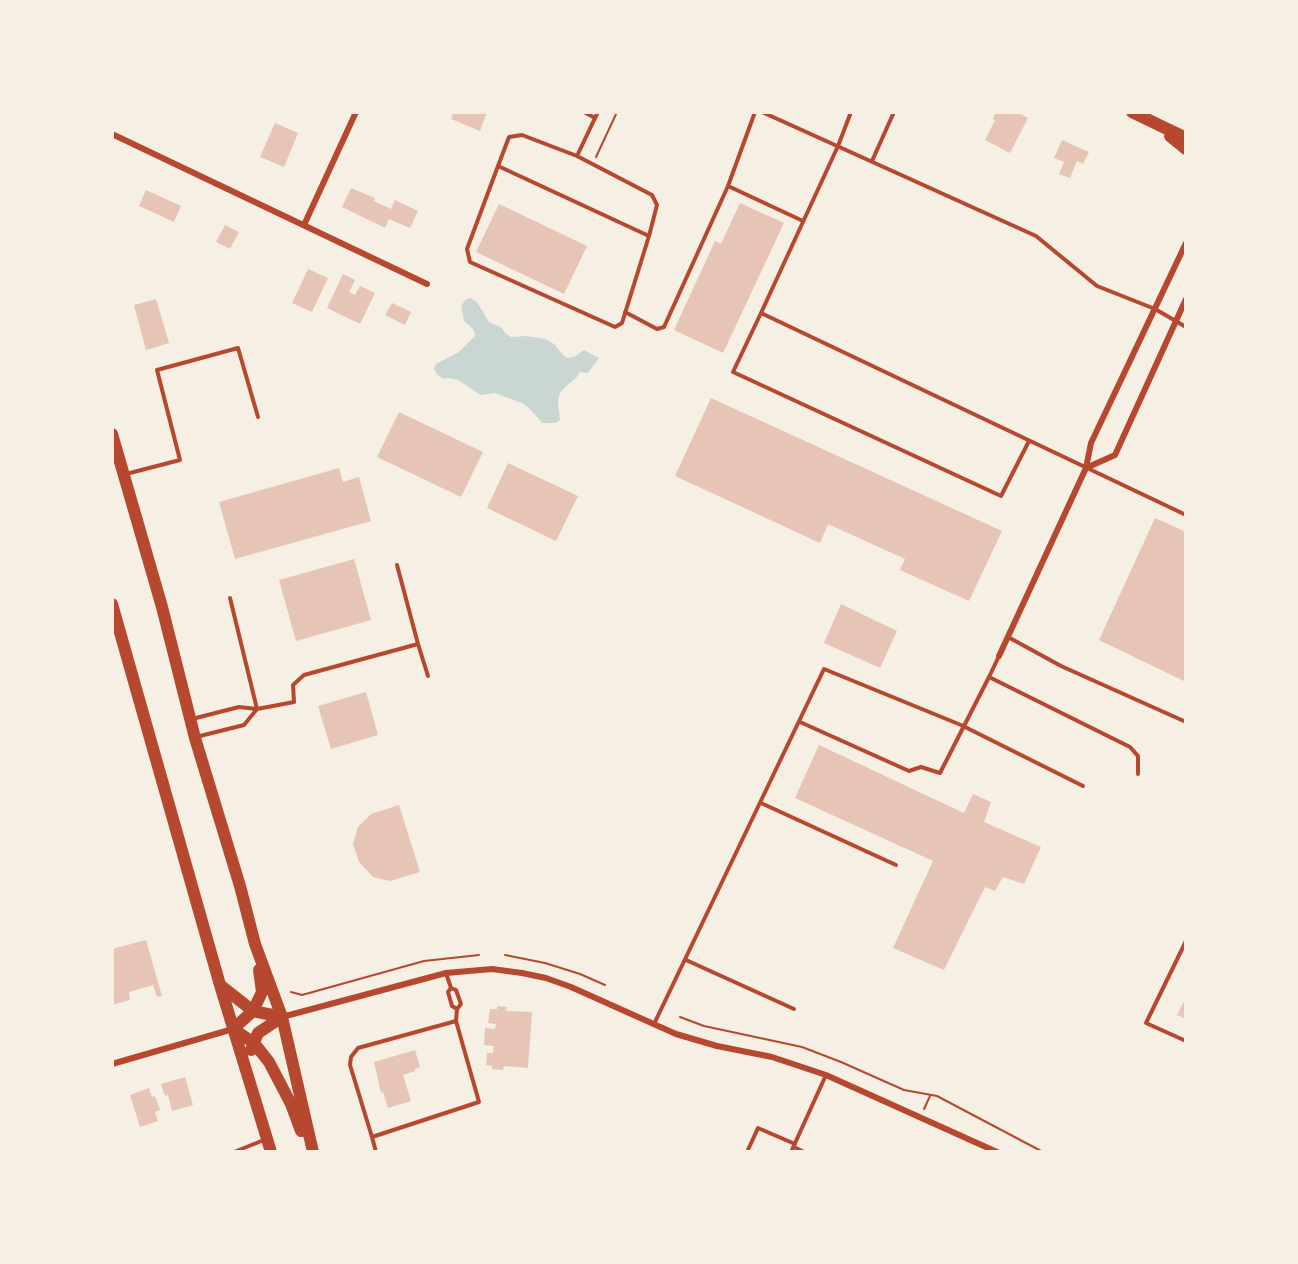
<!DOCTYPE html>
<html>
<head>
<meta charset="utf-8">
<style>
  body { margin:0 }
  #map { position:relative; width:1298px; height:1264px; overflow:hidden; background:#f6efe4; font-family:Commissioner,sans-serif }
  canvas { display:block }
  .frame { position:absolute; inset:0; border:114px solid #f6efe4; pointer-events:none }
</style>
</head>
<body>
<div id="map">
<canvas width="1298" height="1264"></canvas>
<div class="frame"></div>
</div>
<script>
const g = document.querySelector('canvas').getContext('2d');
g.lineJoin = 'round';
function paint(path, color) { g.fillStyle = color; g.fill(path, 'evenodd'); }
const poly = rows => new Path2D(rows.map(r => 'M' + r).join(''));
function trace(path, color, width, dash) { g.strokeStyle = color; g.lineWidth = width; g.lineCap = dash ? 'butt' : 'round'; g.setLineDash(dash || []); g.stroke(path); }
const water = poly([
  [470,298,477,302,489,322,502,328,505,333,511,337,527,336,545,339,554,344,564,356,568,358,574,357,584,350,599,358,588,373,579,372,578,376,563,389,559,395,558,402,560,420,556,423,542,423,529,408,522,403,495,393,481,395,458,380,449,378,444,379,437,375,434,369,436,364,459,352,475,336,474,330,464,321,461,306,465,300]
]);
const building = poly([
  [447,112,487,112,480,131,451,119,453,115],
  [996,112,1017,112,1028,118,1010,153,985,140,995,120,993,119],
  [275,123,298,133,284,167,260,157],
  [1062,140,1089,152,1083,164,1077,161,1070,178,1059,174,1064,162,1054,158],
  [351,188,375,198,374,201,391,209,395,200,418,211,410,228,389,219,385,228,342,207],
  [146,190,181,206,174,222,139,206],
  [740,203,784,223,723,353,674,330,715,241,721,244],
  [499,204,587,246,564,294,476,252],
  [225,225,239,232,230,249,216,242],
  [308,269,328,278,312,312,292,303],
  [343,274,355,280,349,292,355,295,360,286,375,293,360,324,327,308],
  [156,299,169,343,146,350,134,305],
  [392,303,411,312,405,325,385,315],
  [711,398,1002,531,969,601,900,570,905,559,828,524,820,543,675,476],
  [399,412,483,452,461,497,377,457],
  [508,463,578,496,556,541,487,508],
  [339,468,343,482,359,477,371,521,235,559,219,502],
  [1155,518,1186,532,1186,682,1099,640],
  [354,559,371,620,296,641,279,580],
  [841,604,897,631,880,668,824,643],
  [366,692,378,735,331,749,318,706],
  [819,745,964,813,973,794,991,802,984,822,1041,847,1024,884,1003,877,995,891,985,887,944,970,893,948,933,861,795,798],
  [399,805,420,872,390,881,373,877,359,862,353,844,358,827,371,814],
  [146,940,162,996,157,997,153,985,129,992,130,1000,112,1005,112,949],
  [1186,997,1186,1019,1177,1015],
  [497,1006,507,1007,506,1011,532,1012,528,1068,504,1066,503,1070,492,1069,492,1066,486,1065,487,1053,493,1053,494,1046,484,1045,485,1028,495,1029,496,1024,488,1023,490,1009,497,1009],
  [415,1050,420,1067,415,1069,415,1071,403,1075,411,1101,388,1108,383,1092,381,1093,374,1062],
  [185,1077,193,1105,172,1111,168,1095,165,1096,161,1084],
  [149,1088,152,1097,155,1096,160,1110,155,1112,158,1121,140,1127,130,1095]
]);
const path = poly([
  [596,157,617,112],
  [505,955,545,963,580,974,605,985],
  [291,992,302,995,424,961,479,955],
  [680,1017,704,1026,802,1047,841,1062,904,1090,937,1096,1043,1152],
  [924,1109,930,1096]
]);
const service = poly([
  [584,112,595,118,598,112],
  [762,112,1036,236,1097,286,1155,309,1186,327],
  [851,112,838,146,761,313,1186,515],
  [577,156,652,195,657,205,649,236,498,166,509,137,522,135,577,156,595,118],
  [872,161,894,112],
  [498,166,467,249,470,262,615,327,622,323,649,236],
  [728,186,803,221],
  [625,312,657,329,664,327,728,186,755,112],
  [761,313,733,372,1001,496,1029,441],
  [126,474,180,460,157,370,238,348,258,417],
  [397,565,418,644],
  [230,598,257,709,294,702,293,685,304,675,418,644,428,676],
  [1008,637,1061,666,1186,722],
  [999,656,989,677,1130,747,1138,756,1138,774],
  [192,719,239,707,257,709,244,725,196,737],
  [800,722,909,771,921,767,940,773,989,677],
  [761,803,896,865],
  [1186,941,1146,1023,1186,1041],
  [686,960,794,1009],
  [446,973,451,988,448,992,452,1006,457,1009,461,1004,456,990,451,988],
  [654,1024,824,669,961,725,1083,786],
  [372,1137,350,1065,351,1057,358,1048,456,1021],
  [794,1147,804,1152],
  [234,1152,264,1140],
  [376,1152,372,1137,479,1102,456,1021,457,1009],
  [747,1152,758,1128,795,1144],
  [791,1152,826,1075]
]);
const minor = poly([
  [112,134,427,284],
  [304,225,356,112],
  [1086,468,1115,455,1186,299],
  [999,656,1086,468,1091,443,1186,243],
  [282,1017,446,973,492,969,522,973,546,978,571,987,676,1034,717,1046,772,1057,826,1075,997,1152],
  [112,1064,233,1029]
]);
const trunk = poly([
  [1132,112,1186,138],
  [1170,136,1186,149],
  [112,434,162,607,195,738,240,886,255,944,282,1017,313,1152],
  [112,604,220,985,271,1152],
  [259,970,262,992,253,1011,233,1029,254,1043,269,1062,291,1104,301,1131],
  [220,985,253,1011,282,1017],
  [251,1050,258,1033,282,1017]
]);
paint(water, '#c9d6d2');
paint(building, '#e6c5b7');
trace(path, '#b5482f', 2);
trace(service, '#b5482f', 4);
trace(minor, '#b5482f', 6);
trace(trunk, '#b5482f', 12);
</script>
</body>
</html>
